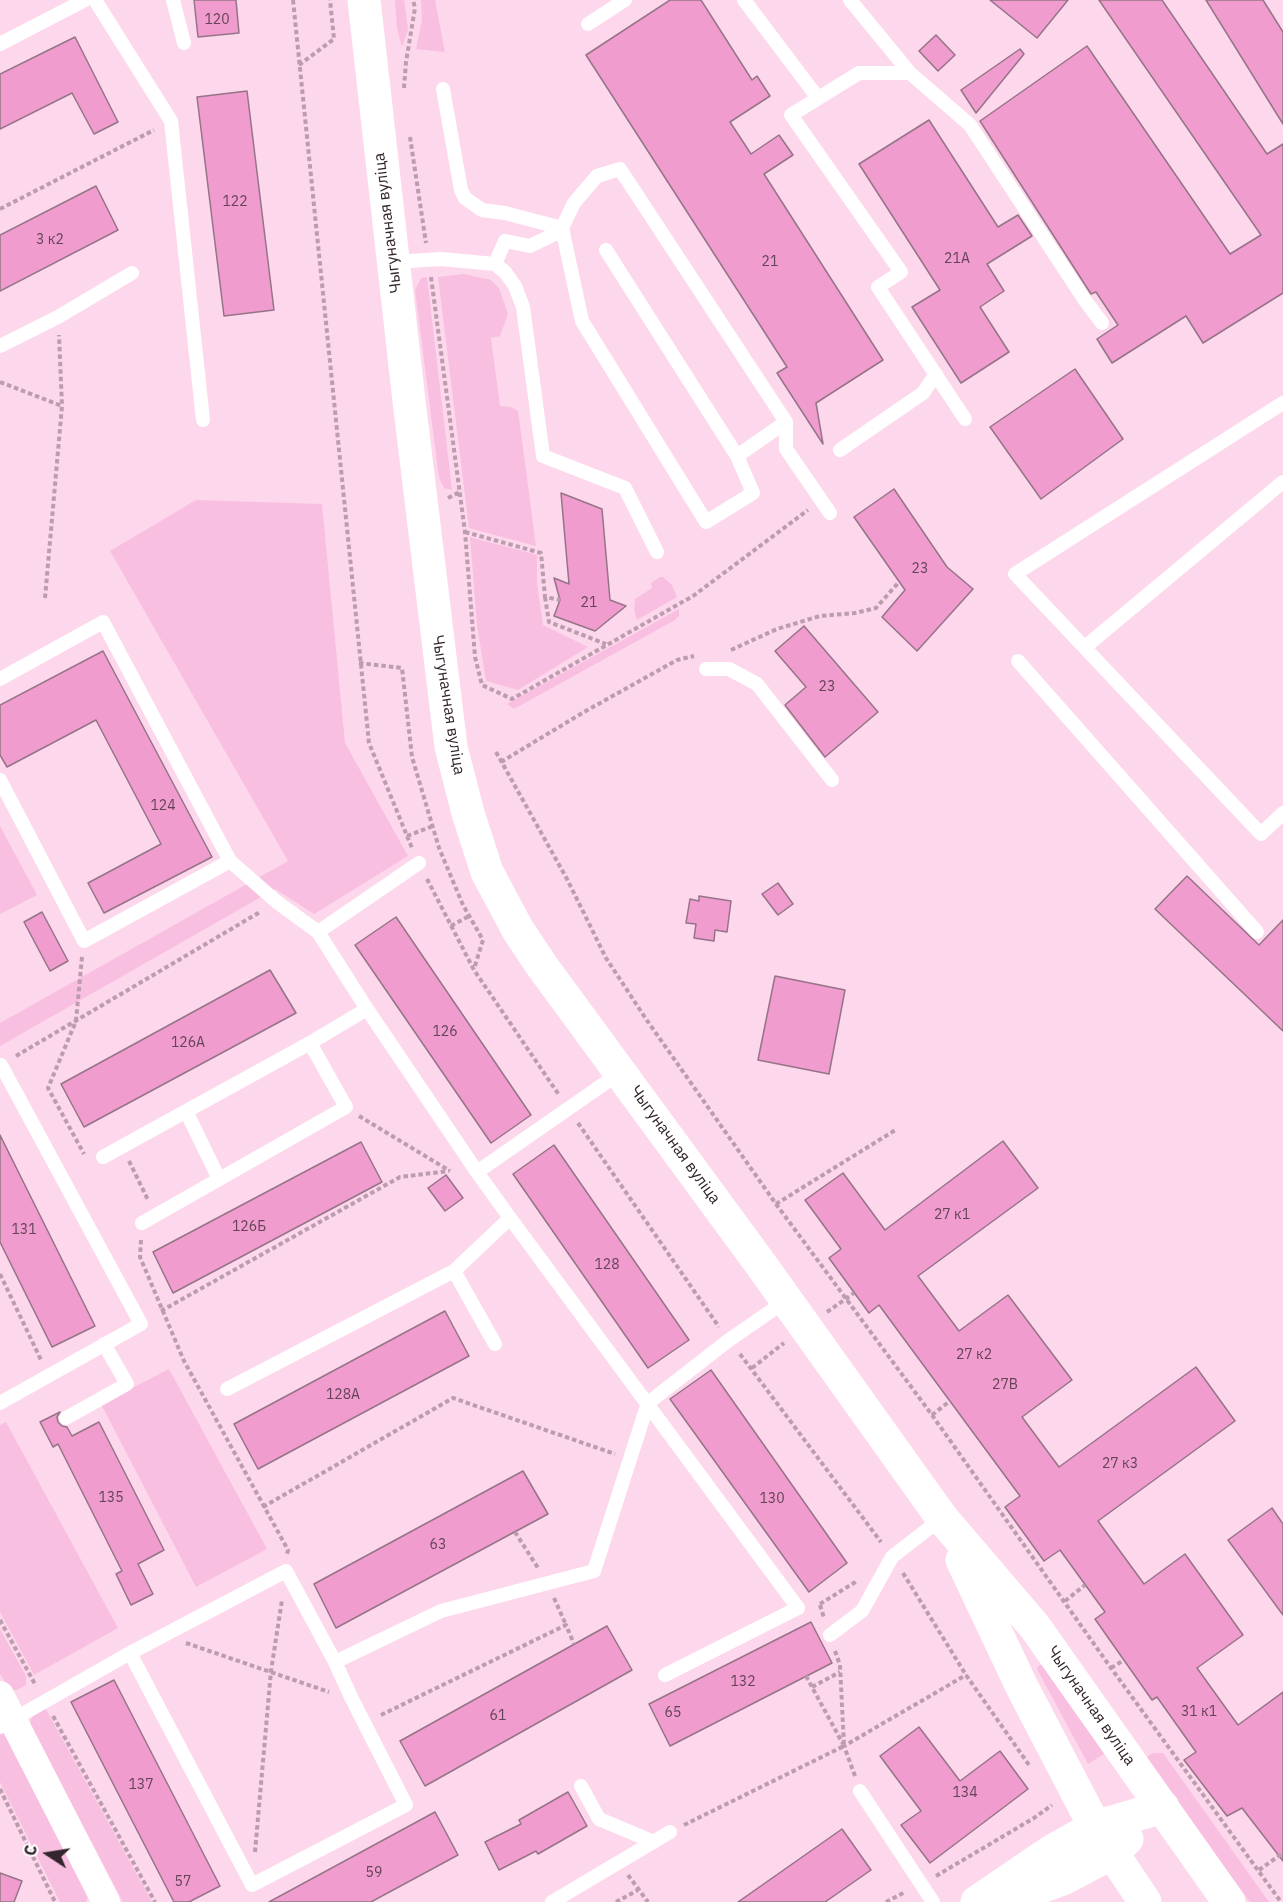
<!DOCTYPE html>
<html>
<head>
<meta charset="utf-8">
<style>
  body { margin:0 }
  #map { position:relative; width:1283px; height:1902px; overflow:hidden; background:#fdd7ec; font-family:"IBM Plex Sans",sans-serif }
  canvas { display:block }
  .north { position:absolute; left:18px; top:1824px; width:60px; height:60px; -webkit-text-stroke:4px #fff; paint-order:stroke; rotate:282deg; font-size:16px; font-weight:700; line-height:24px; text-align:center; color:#34262e }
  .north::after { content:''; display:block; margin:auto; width:21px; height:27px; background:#34262e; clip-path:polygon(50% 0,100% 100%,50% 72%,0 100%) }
</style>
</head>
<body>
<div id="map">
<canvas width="1283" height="1902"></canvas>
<div class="north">С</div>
</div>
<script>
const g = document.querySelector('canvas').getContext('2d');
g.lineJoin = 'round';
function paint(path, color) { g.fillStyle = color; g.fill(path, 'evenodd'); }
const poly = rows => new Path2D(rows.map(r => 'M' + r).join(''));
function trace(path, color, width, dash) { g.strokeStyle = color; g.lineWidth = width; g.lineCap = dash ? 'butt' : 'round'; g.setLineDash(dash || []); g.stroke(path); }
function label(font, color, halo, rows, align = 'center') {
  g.font = font + ' "IBM Plex Sans",sans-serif'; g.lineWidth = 4.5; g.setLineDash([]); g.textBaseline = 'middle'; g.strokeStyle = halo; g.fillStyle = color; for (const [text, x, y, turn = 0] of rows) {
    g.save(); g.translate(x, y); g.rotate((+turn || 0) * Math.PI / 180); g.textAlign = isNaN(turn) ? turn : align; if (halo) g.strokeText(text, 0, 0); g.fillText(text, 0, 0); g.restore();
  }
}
const green = poly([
  [395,0,404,0,408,30,402,47,397,28],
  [421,0,435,0,445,52,416,49,422,20],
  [464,274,491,280,499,288,508,314,500,336,491,338,500,406,511,407,518,411,519,418,536,546,469,528,438,277],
  [427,277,452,490,444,488,439,478,415,290,421,278],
  [196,500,322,504,345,743,408,856,314,914,275,889,0,1046,0,1023,288,861,110,551],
  [470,537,537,555,537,583,543,625,588,647,518,690,486,681,477,625],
  [660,577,663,577,672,585,677,597,637,620,634,609,635,599,652,588,651,583],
  [679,609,679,616,675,620,514,709,507,704],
  [0,826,37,895,0,914],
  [169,1369,267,1549,196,1587,101,1404],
  [6,1422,118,1628,34,1675,0,1612,0,1425],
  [0,1629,26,1676,26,1685,17,1690,11,1691,0,1674],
  [1039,1665,1042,1665,1107,1752,1088,1764,1037,1669],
  [44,1706,48,1713,152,1902,123,1902,30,1724,32,1715],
  [0,1731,6,1731,88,1896,86,1902,60,1902,0,1782],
  [1153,1753,1163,1753,1269,1902,1250,1902,1145,1758]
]);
const building = poly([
  [194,0,236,0,239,33,198,37,194,0],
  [670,0,701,0,752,80,757,76,770,96,730,122,751,154,779,135,793,155,764,174,883,360,816,403,823,444,777,373,787,367,586,55,670,0],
  [990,0,1068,0,1037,38,990,0],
  [1099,0,1162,0,1267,154,1283,144,1283,293,1203,343,1186,316,1112,363,1097,339,1118,325,1096,292,1091,294,980,121,1087,46,1230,254,1261,235,1099,0],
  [1206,0,1263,0,1283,32,1283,124,1206,0],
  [936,35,955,55,938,71,919,51,936,35],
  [75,37,118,122,94,134,72,93,0,129,0,74,75,37],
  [1020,49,1024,54,976,113,961,90,1020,49],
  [247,91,274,310,224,316,197,97,247,91],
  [929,120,998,227,1018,215,1032,236,987,264,1004,291,980,307,1009,352,961,383,912,307,940,290,859,164,929,120],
  [96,186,118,230,0,291,0,235,96,186],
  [1075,369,1123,439,1041,499,990,427,1075,369],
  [894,489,947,567,973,589,917,651,882,617,905,590,854,517,894,489],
  [561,493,602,509,610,600,626,606,595,631,554,616,560,600,554,578,569,584,561,493],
  [804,626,878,712,825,757,785,705,806,687,775,651,804,626],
  [103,651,212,857,104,913,88,883,161,844,96,720,7,767,0,755,0,705,103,651],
  [1187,876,1259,945,1283,920,1283,1031,1155,909,1187,876],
  [778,883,793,904,778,915,762,894,778,883],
  [699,896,731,901,727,932,715,930,714,941,694,938,696,924,686,923,690,899,699,901,699,896],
  [42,912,68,961,50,971,24,922,42,912],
  [396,917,531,1115,491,1143,355,945,396,917],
  [270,970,296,1013,84,1127,61,1084,270,970],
  [775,976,845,990,829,1074,758,1060,775,976],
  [0,1135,95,1326,52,1347,0,1242,0,1135],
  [1003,1141,1038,1188,918,1276,959,1331,1008,1295,1072,1380,1022,1417,1059,1467,1196,1367,1235,1421,1098,1521,1144,1584,1185,1554,1243,1635,1197,1668,1238,1725,1283,1692,1283,1861,1242,1808,1227,1816,1184,1760,1196,1752,1157,1697,1152,1700,1095,1619,1105,1612,1060,1550,1044,1561,1005,1507,1020,1496,879,1305,869,1313,829,1258,841,1249,805,1200,843,1173,885,1230,1003,1141],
  [361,1142,382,1182,173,1293,153,1252,361,1142],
  [554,1145,689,1340,648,1368,513,1174,554,1145],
  [446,1175,463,1198,445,1211,428,1188,446,1175],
  [445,1311,469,1356,258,1469,234,1424,445,1311],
  [711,1370,847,1563,809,1592,670,1399,711,1370],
  [60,1412,57,1417,58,1422,62,1426,67,1427,72,1436,99,1422,164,1550,138,1564,153,1594,131,1605,116,1574,122,1571,58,1444,53,1447,40,1422,60,1412],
  [523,1471,548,1514,336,1628,314,1584,523,1471],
  [1272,1508,1283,1524,1283,1615,1228,1540,1272,1508],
  [811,1622,832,1663,670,1746,649,1704,811,1622],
  [607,1626,632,1670,425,1786,400,1741,607,1626],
  [114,1680,220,1886,189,1902,174,1902,71,1702,114,1680],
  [919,1727,960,1781,1000,1751,1028,1789,930,1863,901,1825,921,1811,880,1756,919,1727],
  [568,1792,587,1826,538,1854,536,1851,499,1870,485,1842,521,1824,519,1820,568,1792],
  [435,1812,458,1855,371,1902,269,1902,435,1812],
  [842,1829,871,1870,825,1902,738,1902,842,1829],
  [0,1873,22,1881,14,1902,0,1902,0,1873]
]);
const path = poly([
  [293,0,369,743,412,848],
  [299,65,334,39,330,0],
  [404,88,406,62,415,8,413,0],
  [410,137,426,243],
  [0,209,154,130],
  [431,277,465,532,475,657,482,685,512,699,693,596,808,510],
  [0,382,62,406],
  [448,498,460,492],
  [465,532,541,553,545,597,560,600],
  [545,597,549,622,606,644],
  [45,598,62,406,59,335],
  [731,650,777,629,820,616,855,613,876,608,899,582],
  [359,663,402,668,412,757,439,848,463,905,483,940,474,969],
  [496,752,567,879,606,958,646,1019,776,1204,932,1415,1111,1668,1281,1902],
  [501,762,584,712,677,660,694,656],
  [407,836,433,826],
  [427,879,474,970,559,1095],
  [451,926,469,916],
  [82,957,76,1021,48,1088,84,1154],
  [16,1056,260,912],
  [359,1116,450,1171],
  [578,1123,719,1327],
  [129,1161,148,1200],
  [776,1204,897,1129],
  [141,1240,140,1257,184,1361,288,1550,287,1554],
  [0,1274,41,1360],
  [161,1311,400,1177,449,1171],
  [827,1312,854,1293],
  [740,1354,881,1542],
  [752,1368,784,1343],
  [932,1415,950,1401],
  [263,1507,453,1398,615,1454],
  [515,1532,538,1568],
  [903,1573,966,1675,1029,1765],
  [554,1598,566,1625],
  [1065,1601,1085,1585],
  [820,1604,857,1581],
  [820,1605,824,1618],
  [0,1620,36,1686],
  [186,1643,329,1692],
  [1111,1668,1124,1660],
  [806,1676,843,1744],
  [812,1687,840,1672],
  [381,1715,566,1625,574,1644],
  [53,1716,155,1902],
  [855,1776,844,1746,966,1675],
  [0,1789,55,1902],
  [684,1825,844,1746,840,1665,835,1651],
  [255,1852,271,1671,282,1600],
  [1259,1870,1283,1853],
  [628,1875,648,1902],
  [936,1876,1034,1818,1052,1805],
  [616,1902,638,1890],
  [886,1902,905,1892]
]);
const service = poly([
  [95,0,171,121,203,420],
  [173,0,184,43],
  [744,0,818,98],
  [850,0,910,73],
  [588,24,625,0],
  [0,44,85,0],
  [443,89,461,190,465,198,482,210,505,213,562,228,582,321,706,522,753,493,737,456,606,250],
  [562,228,574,203,597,176,620,169,786,422],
  [393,262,441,259,495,264,505,272,515,286,523,307,543,456,625,488,657,552],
  [495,264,505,241,530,246,563,230],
  [0,346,58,317,132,273],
  [1283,403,1015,574,1261,834,1283,813],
  [965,419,878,287,901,272,791,115,859,73,910,73,970,125,1084,299,1102,323],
  [840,450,923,393,936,374],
  [737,456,786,422,786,449,830,513],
  [1085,647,1283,482],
  [1018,661,1257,932],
  [706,669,729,669,757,684,832,780],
  [0,679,103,622,230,861,277,902,318,932],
  [0,780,84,941,230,861],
  [419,863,318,932,367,1009,477,1172,621,1072],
  [310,1043,367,1009],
  [186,1111,219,1179],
  [103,1157,310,1043,346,1107,142,1223],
  [477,1172,510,1218,798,1608,665,1675],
  [454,1271,495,1344],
  [227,1389,454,1271,510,1218],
  [0,1403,141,1324,1,1065],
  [66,1418,127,1384,104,1344],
  [830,1635,862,1611,892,1557,942,1518],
  [130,1653,252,1885,406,1805,352,1699,335,1662],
  [0,1727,130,1653,286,1571,335,1662,441,1611,594,1571,648,1403,729,1340,787,1300],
  [581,1786,599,1819,654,1842],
  [860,1791,933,1902],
  [552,1902,670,1832]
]);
const minor = poly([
  [0,1695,106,1902]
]);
const secondary = poly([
  [364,0,409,401,451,747,468,813,487,872,518,930,542,966,762,1266,942,1518,1035,1627,1229,1902],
  [962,1560,1022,1687,1095,1827,1145,1902],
  [977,1902,1052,1851,1095,1827,1163,1807],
  [1001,1902,1065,1878,1112,1853,1127,1839]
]);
const numberNames = [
  ["120",217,20],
  ["122",235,202],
  ["3 к2",50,240],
  ["21А",957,259],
  ["21",770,262],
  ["23",920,569],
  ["21",589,603],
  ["23",827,687],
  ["124",163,806],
  ["126",445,1032],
  ["126А",188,1043],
  ["27 к1",952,1215],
  ["126Б",249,1227],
  ["131",24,1230],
  ["128",607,1265],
  ["27 к2",974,1355],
  ["27В",1005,1385],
  ["128А",343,1395],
  ["27 к3",1120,1464],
  ["135",111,1498],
  ["130",772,1499],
  ["63",438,1545],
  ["132",743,1682],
  ["31 к1",1199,1712],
  ["65",673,1713],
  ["61",498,1716],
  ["137",141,1785],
  ["134",965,1793],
  ["59",374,1873],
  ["57",183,1882]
];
const streetNames = [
  ["Чыгуначная вуліца",388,223,-97],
  ["Чыгуначная вуліца",448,705,81],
  ["Чыгуначная вуліца",675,1145,54],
  ["Чыгуначная вуліца",1091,1706,55]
];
paint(green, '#f9bfe0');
paint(building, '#f09cce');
trace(building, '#957487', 1.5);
trace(path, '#bb9dae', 4, [4.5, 3]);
trace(service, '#fff', 14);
trace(minor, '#fff', 28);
trace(secondary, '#fff', 33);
label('14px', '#634456', null, numberNames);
label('16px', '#34262e', '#fff', streetNames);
</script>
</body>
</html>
